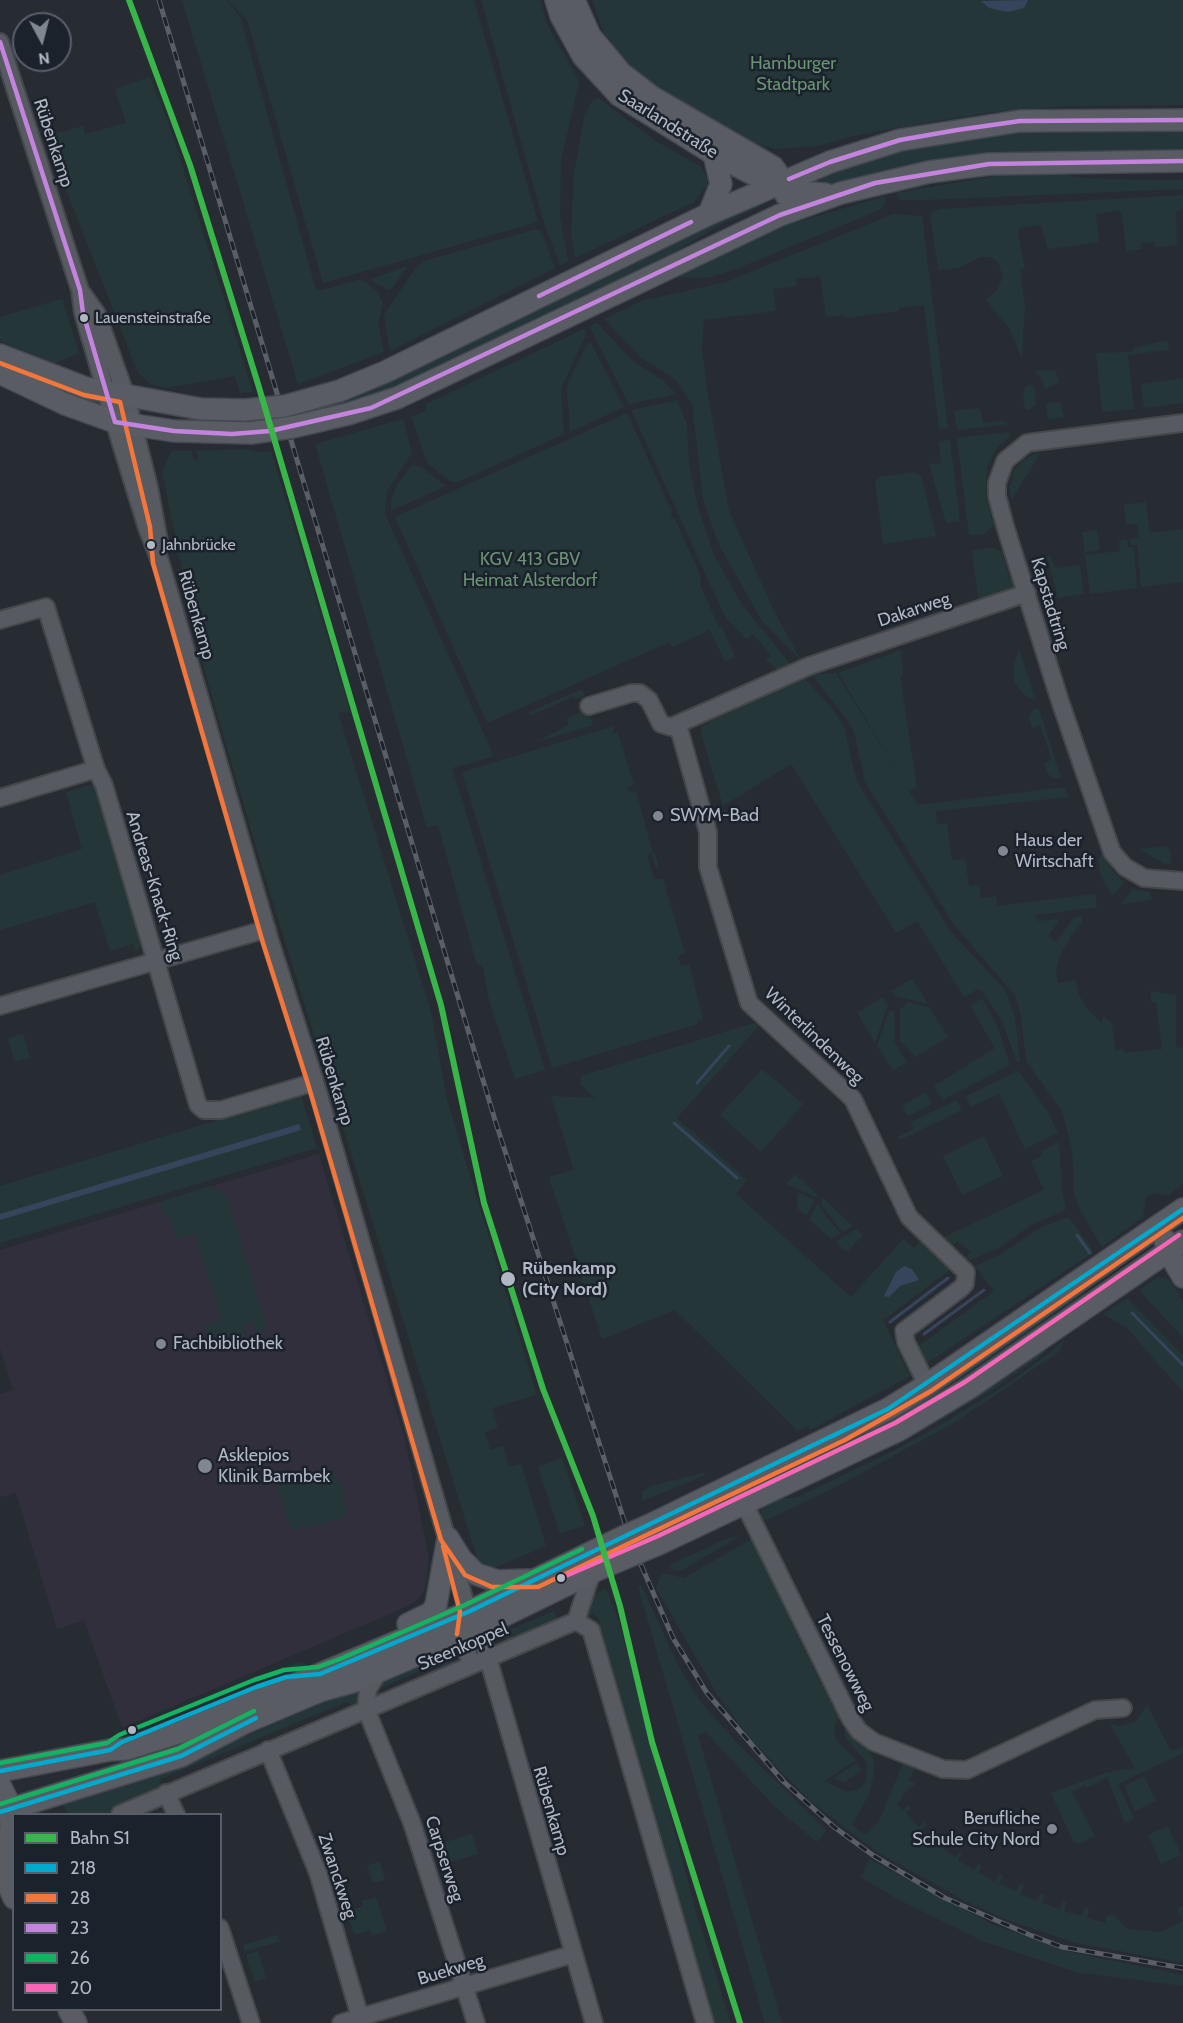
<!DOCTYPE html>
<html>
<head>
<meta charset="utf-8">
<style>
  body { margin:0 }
  #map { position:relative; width:1183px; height:2023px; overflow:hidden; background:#272c32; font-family:Cabin,sans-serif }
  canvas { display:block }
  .legend { position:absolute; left:12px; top:1813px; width:210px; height:198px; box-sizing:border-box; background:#1b222c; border:2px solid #575e69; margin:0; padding:8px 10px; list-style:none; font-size:18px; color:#b0b8c4 }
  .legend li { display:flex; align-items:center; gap:12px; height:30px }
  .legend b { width:30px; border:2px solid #575e69 }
  .north { position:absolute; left:12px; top:12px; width:60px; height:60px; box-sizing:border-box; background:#1b222c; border:2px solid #575e69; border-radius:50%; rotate:173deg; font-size:16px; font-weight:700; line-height:24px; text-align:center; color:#b0b8c4 }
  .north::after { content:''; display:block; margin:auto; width:21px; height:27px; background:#808791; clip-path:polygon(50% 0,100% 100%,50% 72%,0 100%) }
</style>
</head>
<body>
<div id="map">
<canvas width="1183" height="2023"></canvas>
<ul class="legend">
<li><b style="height:8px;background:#39b64a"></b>Bahn S1</li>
<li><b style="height:8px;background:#00a9ce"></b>218</li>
<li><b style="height:8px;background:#f5763a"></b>28</li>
<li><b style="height:8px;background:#c483df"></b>23</li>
<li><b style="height:8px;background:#13b361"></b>26</li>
<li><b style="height:8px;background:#fa66b7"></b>20</li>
</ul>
<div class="north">N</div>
</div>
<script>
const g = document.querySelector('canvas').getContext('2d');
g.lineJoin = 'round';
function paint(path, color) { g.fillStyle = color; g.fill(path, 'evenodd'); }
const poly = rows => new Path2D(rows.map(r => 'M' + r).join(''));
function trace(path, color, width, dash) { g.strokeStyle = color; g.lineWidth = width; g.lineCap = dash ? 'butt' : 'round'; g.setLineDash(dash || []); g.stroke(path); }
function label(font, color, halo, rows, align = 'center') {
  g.font = font + ' Cabin,sans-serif'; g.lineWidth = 5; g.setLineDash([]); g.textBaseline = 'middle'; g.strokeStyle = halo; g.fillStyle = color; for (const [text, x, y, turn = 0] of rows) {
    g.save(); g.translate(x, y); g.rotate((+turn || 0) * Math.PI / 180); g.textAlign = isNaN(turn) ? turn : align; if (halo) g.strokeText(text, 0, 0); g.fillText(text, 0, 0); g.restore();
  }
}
const medical = poly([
  [319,1154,405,1440,429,1558,425,1589,417,1600,399,1610,122,1728,84,1620,57,1629,16,1493,0,1497,0,1394,13,1390,0,1348,0,1250]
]);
const green = poly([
  [182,0,226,0,240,16,315,287,318,291,361,279,378,292,383,304,378,324,384,352,298,384],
  [227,0,474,0,538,222,323,283,247,20],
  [481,0,540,0,548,26,579,81,561,160,560,217,568,261,560,265,544,223],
  [592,0,1183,0,1183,105,1064,106,985,113,862,134,817,146,775,149,749,141,671,96,641,74,620,56,604,33],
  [150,77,172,133,253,392,240,393,235,376,166,388,150,384,138,373,45,136,83,126,85,134,126,123,115,89],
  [598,98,656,141,701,167,707,178,707,185,694,202,575,258,571,235,574,173,585,114,593,100],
  [1183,127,1183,153,899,169,835,184,810,187,792,184,860,161,926,144,1009,131],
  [1059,174,1091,179,1183,180,1183,189,924,200,900,200,895,193,1001,175],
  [1183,195,1183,208,1176,213,1177,245,1155,247,1154,242,1141,243,1141,249,1126,251,1122,214,1118,210,1096,214,1099,242,1048,249,1041,225,1019,228,1018,234,1025,268,1020,270,1025,305,1022,359,1011,331,986,300,997,290,1003,277,998,262,990,257,980,257,958,268,938,270,930,214,940,209],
  [886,196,884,206,879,210,739,268,710,277,672,278,708,259,786,225],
  [752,201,761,206,718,226,669,255,416,380,345,407,249,425,163,422,163,418,227,421,275,416],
  [893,214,922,216,948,428,939,429,924,305,899,308,899,311,844,318,843,315,826,317,820,276,796,279,797,286,773,289,776,311,704,320,702,349,708,395,729,511,773,609,800,659,762,621,719,545,703,500,692,404,675,379,640,357,604,319,641,301,726,282],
  [537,229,541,231,555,268,390,351,384,315,415,269,424,261],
  [408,266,393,287,387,290,370,279],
  [62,299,79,353,55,363,0,341,0,317],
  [597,323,633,361,664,381,676,394,629,404,589,326],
  [584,329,586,334,561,389,564,434,458,482,451,482,428,464,411,417,426,411,426,404],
  [1168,340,1169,350,1128,355,1134,409,1102,412,1096,353,1131,352,1136,347],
  [588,343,591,343,624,407,570,432,567,390,569,380],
  [1055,370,1059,382,1045,389,1040,377,1034,371],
  [1183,378,1183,403,1144,408,1141,384],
  [1030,384,1035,389,1036,405,1029,410,1025,408,1023,398,1025,387],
  [677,400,687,424,689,464,698,507,713,553,742,605,793,667,779,671,766,660,771,655,753,634,747,639,726,619,631,410],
  [1060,402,1064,417,1048,419,1046,404],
  [977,408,981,411,983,423,1001,421,1009,424,957,430,954,411],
  [627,413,672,512,671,519,675,519,701,577,700,584,719,628,722,627,735,657,725,662,710,630,672,647,669,642,487,723,395,517],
  [403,419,412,453,387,491,385,514,493,754,492,757,452,768,545,1070,515,1079,489,1000,483,968,476,962,438,825,427,828,315,444],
  [1009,432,1009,438,997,447,987,467,986,499,994,525,984,534,969,535,957,438],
  [950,440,960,521,946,523,929,464,941,463,939,441],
  [245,449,256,452,271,451,350,711,338,713,431,1012,447,1100,537,1395,492,1408,498,1428,485,1432,490,1450,503,1446,509,1467,521,1464,546,1546,492,1569,479,1564,261,864,204,669,189,604,162,471,172,451,191,451,194,461,199,460,196,451],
  [1037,453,1040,454,1011,500,1010,486,1014,470,1022,461],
  [412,465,419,466,446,486,391,511,391,500,397,485],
  [915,472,921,476,936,536,883,544,875,481,879,477],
  [1146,502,1150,533,1183,529,1183,582,1141,587,1137,545,1131,545,1130,539,1139,537,1138,524,1126,525,1124,505],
  [1097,530,1100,550,1085,552,1082,532],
  [1127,539,1128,547,1134,548,1137,588,1090,594,1085,555,1120,551,1119,540],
  [992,547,1002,552,1010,579,1015,580,1015,585,1012,590,982,600,978,598,972,550],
  [1047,556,1050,556,1056,568,1080,565,1084,594,1058,598],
  [1019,649,1036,701,1023,694,1014,681,1014,664],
  [901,650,903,675,900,676,917,788,908,790,918,805,1065,787,1069,797,936,811,937,824,947,823,952,860,965,859,969,886,979,885,981,898,996,896,997,906,1095,894,1097,907,1036,915,1037,921,1060,919,1048,936,1056,942,1074,917,1081,916,1082,923,1074,931,1060,955,1056,972,1058,983,1075,980,1078,993,1087,1009,1102,1023,1103,1016,1112,1023,1115,1050,1123,1049,1124,1053,1162,1049,1156,1002,1151,1002,1151,991,1176,995,1176,1047,1183,1048,1183,1183,1169,1195,1153,1193,1146,1197,1143,1217,1102,1247,1082,1214,1074,1194,1072,1150,1062,1111,1026,1061,1021,1015,1015,995,954,925,865,782,854,732,846,718,812,675,836,673,903,780,838,673],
  [805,679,832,708,844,726,856,780,951,932,1005,990,1015,1017,1020,1062,1017,1062,1001,1019,983,992,978,989,964,997,917,921,896,933,791,764,723,806,701,734,701,726,741,707,746,702],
  [582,689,584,696,576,699,574,696,530,716,529,712],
  [588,709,593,725,536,742,569,725,567,718],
  [1034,709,1039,709,1061,778,1053,778,1048,774,1044,763,1052,760,1040,725,1032,728,1029,716],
  [614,726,612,734,618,732,634,785,627,788,628,791,636,792,653,853,655,853,659,867,656,868,652,854,647,855,654,879,663,879,685,953,678,956,681,966,689,964,703,1019,698,1020,698,1024,552,1068,462,772],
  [94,784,120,851,144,938,136,952,133,944,110,951,95,902,0,930,0,875,82,849,66,792],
  [1166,846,1170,850,1172,863,1164,864,1140,849],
  [1102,853,1113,871,1124,882,1112,896,1101,877,1098,860],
  [1133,889,1150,892,1152,900,1121,904],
  [912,979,928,1004,895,996,891,991],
  [883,997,888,1005,875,1043,857,1013],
  [982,998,996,1023,1010,1065,942,1100,934,1086,995,1048,970,1006],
  [908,1002,929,1007,948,1037,916,1057,900,1041,900,1010],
  [889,1011,894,1011,895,1043,907,1062,893,1071,877,1046],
  [754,1023,758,1027,677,1118,747,1180,736,1194,851,1297,903,1239,914,1248,920,1242,951,1269,883,1320,910,1376,810,1430,809,1426,798,1431,675,1310,602,1339,549,1177,574,1170,551,1096,595,1098,580,1084,581,1076],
  [23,1034,30,1058,15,1062,8,1038],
  [762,1069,803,1104,761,1152,720,1115],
  [1018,1071,1048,1112,1058,1133,1025,1149,999,1094,971,1107,966,1096],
  [925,1092,932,1104,908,1116,902,1106],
  [301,1095,317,1148,0,1243,0,1186],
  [957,1100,962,1110,900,1140,898,1137,914,1129,910,1122],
  [984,1136,1003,1176,962,1195,943,1156],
  [1059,1142,1062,1190,1066,1208,1064,1211,1031,1225,999,1248,970,1260,966,1257,971,1252,957,1241,953,1245,944,1237,1044,1190,1031,1161,1041,1157,1042,1151],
  [795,1174,819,1196,818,1198,786,1184],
  [210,1186,227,1195,266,1326,264,1332,256,1334,252,1322,243,1324,246,1337,231,1339,232,1341,222,1344,221,1342,209,1343,204,1326,221,1320,195,1234,176,1239,168,1214,163,1215,160,1206,162,1201],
  [797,1192,815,1200,806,1216,797,1208],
  [822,1197,845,1219,853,1226,843,1232,839,1228,821,1204],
  [818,1203,826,1217,841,1234,831,1239,809,1219],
  [1069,1217,1094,1252,926,1364,916,1348,994,1291,975,1266,998,1256,1043,1226],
  [856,1229,863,1235,847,1252,835,1242],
  [1158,1277,1169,1279,1183,1302,1183,1338,1139,1290],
  [1083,1290,1085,1293,933,1401,936,1389],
  [1127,1298,1183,1355,1183,1392,1127,1328,1103,1314],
  [1060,1337,1038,1358,994,1389,896,1446,895,1445,903,1441,908,1433,911,1431,916,1433,1002,1381,1027,1363,1028,1358],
  [1065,1338,1059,1352,955,1422,838,1486,766,1520,761,1518,762,1506,779,1498,796,1498,899,1448,947,1421,1006,1385,1052,1351],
  [562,1458,585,1526,560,1533,538,1467],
  [327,1468,334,1473,342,1487,346,1514,342,1518,291,1531,277,1489,278,1483,285,1478],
  [703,1473,706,1475,642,1501,642,1492,651,1486],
  [741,1535,683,1570,676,1571,667,1566,726,1539],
  [752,1539,792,1615,790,1621,833,1707,837,1708,841,1716,834,1726,836,1740,856,1760,824,1781,847,1792,858,1790,866,1782,868,1764,845,1737,844,1730,848,1729,868,1750,874,1761,873,1778,869,1794,852,1825,865,1835,879,1821,904,1761,916,1766,909,1780,916,1784,902,1795,903,1798,897,1804,903,1810,909,1805,911,1808,906,1813,919,1827,924,1822,927,1824,922,1830,937,1843,942,1837,944,1840,940,1846,955,1857,960,1852,962,1853,958,1860,974,1870,978,1864,982,1866,979,1873,995,1882,999,1874,1003,1876,999,1884,1016,1891,1020,1884,1024,1885,1020,1894,1037,1901,1041,1893,1045,1895,1042,1903,1060,1909,1063,1901,1067,1902,1064,1911,1082,1916,1085,1908,1089,1909,1087,1918,1105,1923,1107,1915,1115,1916,1127,1929,1161,1932,1183,1921,1177,1909,1183,1906,1183,1963,1072,1942,1008,1920,965,1901,876,1851,812,1802,779,1769,747,1735,717,1694,656,1588,662,1573,684,1578],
  [641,1585,678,1665,699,1700,738,1744,826,1830,817,1842,774,1806,706,1732,698,1735,782,2023,765,2023,638,1587],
  [606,1589,619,1622,696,1912,731,2023,712,2023,598,1619,593,1613,588,1618,583,1617,589,1596],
  [554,1611,558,1621,507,1644,504,1632],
  [449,1650,453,1667,446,1669,434,1665,376,1690,385,1694,373,1701,378,1681],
  [299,1662,316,1667,268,1678,263,1675],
  [360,1686,361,1706,357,1707,346,1702,159,1780,163,1789,127,1806,105,1814,68,1814,63,1805,67,1801,194,1759],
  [1147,1705,1171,1751,1183,1746,1183,1753,1118,1784,1134,1819,1125,1823,1107,1777,1087,1788,1085,1785,1072,1792,1095,1836,1079,1844,1073,1841,1051,1793,1105,1773,1135,1768,1109,1723,1119,1726,1135,1722],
  [858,1763,861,1771,844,1782,833,1778],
  [1144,1776,1156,1801,1135,1811,1124,1786],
  [1168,1826,1181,1855,1161,1864,1148,1835],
  [472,1834,478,1854,445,1864,439,1844],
  [869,1859,996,1926,1074,1953,1183,1975,1183,1986,1076,1972,985,1942,899,1900,861,1877],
  [380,1862,385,1880,373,1883,367,1865],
  [376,1897,387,1931,372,1935,370,1930,354,1935,347,1911,363,1906,362,1901],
  [277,1935,279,1942,245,1951,243,1945],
  [258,1951,266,1978,255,1982,246,1955]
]);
const water = poly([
  [1028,0,1024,8,1008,12,989,8,981,1],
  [299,1124,301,1130,0,1220,0,1214],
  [904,1266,912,1269,919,1280,900,1286,889,1297,884,1296,896,1272]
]);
const stream = poly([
  [697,1083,729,1046],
  [674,1123,737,1178],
  [1077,1235,1090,1253],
  [1132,1313,1183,1365],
  [890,1322,948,1278],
  [924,1334,984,1290]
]);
const minor = poly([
  [0,42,80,290,83,313,121,444,147,528,160,561,270,941,315,1082,468,1612,479,1627,594,2023],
  [82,293,97,314,126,396,149,487,159,541],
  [1183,423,1027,443,1005,461,997,483,997,496,1006,529,1060,701,1112,852,1125,867,1144,878,1183,881],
  [0,620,46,607,96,769,104,785,198,1105,204,1110,221,1110,315,1082],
  [589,706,632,693,640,693,649,700,661,724,671,727,809,666,1027,593],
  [678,725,708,832,708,867,749,1003,853,1099,909,1217,966,1272,965,1284,960,1289,904,1331,906,1342,927,1385],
  [0,798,96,769],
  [0,1006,267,929],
  [739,1493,850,1718,859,1731,874,1742,943,1769,967,1770,1095,1710,1123,1708],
  [576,1621,591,1630,705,2023],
  [576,1621,592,1572],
  [466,1625,465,1643,471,1665],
  [380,1670,368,1689,366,1709,412,1823,476,2023],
  [268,1750,318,1873,360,2017],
  [166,1793,176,1814],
  [120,1814,576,1621],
  [220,1928,251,2023],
  [341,2023,573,1954]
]);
const major = poly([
  [556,0,561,16,583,56,619,95,714,154,786,191,825,194],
  [574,0,590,36,621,73,652,97,773,167,783,181,786,195],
  [709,214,721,184,714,154],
  [0,355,86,388,201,409,245,410],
  [0,373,65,404,115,422,174,431,251,433],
  [339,391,385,372,709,214,830,162,900,140,1020,121,1183,120],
  [348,414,397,398,780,215,841,193,929,172,989,164,1183,161],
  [1165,1240,1168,1251,1183,1277],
  [654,1523,888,1409,927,1385,1183,1209],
  [448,1538,461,1559,476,1574,497,1581,528,1580],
  [661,1543,899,1430,969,1388,1183,1241],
  [408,1624,431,1613,436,1605,448,1538],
  [0,1771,110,1750,127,1749,181,1732,468,1612,623,1537],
  [0,1785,12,1810,8,1865,9,1887,14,1898],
  [0,1812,181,1756,244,1723,320,1691,356,1681,464,1635,599,1569],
  [69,2010,76,2023]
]);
const rail = poly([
  [159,0,495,1120,631,1542,673,1638,707,1693,784,1782,834,1827,874,1856,945,1898,1030,1935,1062,1947,1183,1968]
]);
const majorBridge = poly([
  [245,410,285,406,339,391],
  [251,433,293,427,348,414],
  [623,1537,654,1523],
  [599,1569,661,1543]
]);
const bus1 = poly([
  [0,1771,110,1750,122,1742,256,1687,286,1677,320,1674,468,1612,888,1409,1183,1209],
  [0,1812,181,1756,256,1718]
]);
const bus2 = poly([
  [0,363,84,395,120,402,150,527,153,563,263,943,308,1084,441,1540,465,1575,492,1587,538,1587,845,1440,931,1391,1183,1218],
  [443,1546,460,1612,457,1634]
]);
const bus3 = poly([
  [0,42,80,290,83,313,115,422,174,431,232,434,270,431,371,408,780,215,875,183,989,164,1183,161],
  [789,179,830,162,900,140,957,130,1020,121,1183,120],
  [539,296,691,222]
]);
const bus4 = poly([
  [0,1763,107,1743,119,1735,254,1680,284,1670,318,1667,340,1659,465,1605,582,1549],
  [0,1804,178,1749,254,1711]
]);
const bus5 = poly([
  [561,1578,658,1536,895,1423,965,1382,1179,1235]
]);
const rail1 = poly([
  [129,0,190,165,258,384,441,1005,484,1203,543,1389,593,1516,620,1606,652,1742,740,2023]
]);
const markers = [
  [84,318,5,"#b0b8c4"],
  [151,545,5,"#b0b8c4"],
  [658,816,6,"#808791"],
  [1003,851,6,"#808791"],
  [508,1279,8,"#b0b8c4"],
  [161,1344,6,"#808791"],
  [205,1466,8,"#808791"],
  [561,1578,5,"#b0b8c4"],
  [132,1730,5,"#b0b8c4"],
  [1052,1829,6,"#808791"]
];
const busNames = [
  ["Lauensteinstraße",95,318],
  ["Jahnbrücke",162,545]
];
const parkNames = [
  ["Hamburger",793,64],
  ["Stadtpark",793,85],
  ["KGV 413 GBV",530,560],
  ["Heimat Alsterdorf",530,581]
];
const streetNames = [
  ["Saarlandstraße",668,124,32],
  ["Rübenkamp",53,143,72],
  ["Kapstadtring",1050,604,73],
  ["Dakarweg",914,610,-18],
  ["Rübenkamp",196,615,74],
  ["Andreas-Knack-Ring",154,886,73],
  ["Winterlindenweg",814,1036,44],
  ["Rübenkamp",334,1081,73],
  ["Steenkoppel",463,1647,-23],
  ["Tessenowweg",845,1663,63],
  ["Rübenkamp",551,1811,74],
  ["Carpserweg",444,1859,72],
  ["Zwanckweg",337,1876,72],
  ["Buekweg",451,1970,-17]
];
const poiNames = [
  ["SWYM-Bad",670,816],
  ["Haus der",1015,841],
  ["Wirtschaft",1015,862],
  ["Fachbibliothek",173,1344],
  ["Asklepios",218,1456],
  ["Klinik Barmbek",218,1477],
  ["Berufliche",1040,1819,"right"],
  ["Schule City Nord",1040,1840,"right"]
];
const stopNames = [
  ["Rübenkamp",522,1269],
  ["(City Nord)",522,1290]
];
paint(medical, '#312f3b');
paint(green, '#253638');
paint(water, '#37455c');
trace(stream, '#37455c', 3);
trace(minor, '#44484d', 20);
trace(major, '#44484f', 24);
trace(minor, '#575a61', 16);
trace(major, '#595d63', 21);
trace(rail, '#5a5e65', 5);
trace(rail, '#1b222c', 3, [9]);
trace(majorBridge, '#44484f', 24, []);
trace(majorBridge, '#595d63', 21);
trace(bus1, '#00a9ce', 4.5);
trace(bus2, '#f5763a', 4.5);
trace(bus3, '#c483df', 4.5);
trace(bus4, '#13b361', 4.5);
trace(bus5, '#fa66b7', 4.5);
trace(rail1, '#39b64a', 6);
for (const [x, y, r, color] of markers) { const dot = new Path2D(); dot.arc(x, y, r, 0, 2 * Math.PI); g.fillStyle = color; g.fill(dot); trace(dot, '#1b222c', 2); }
label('16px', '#b0b8c4', '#1b222c', busNames, 'left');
label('18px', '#699373', '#1b222c', parkNames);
label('18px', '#b0b8c4', '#1b222c', streetNames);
label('18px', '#b0b8c4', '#1b222c', poiNames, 'left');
label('bold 18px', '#b0b8c4', '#1b222c', stopNames, 'left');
</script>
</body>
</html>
